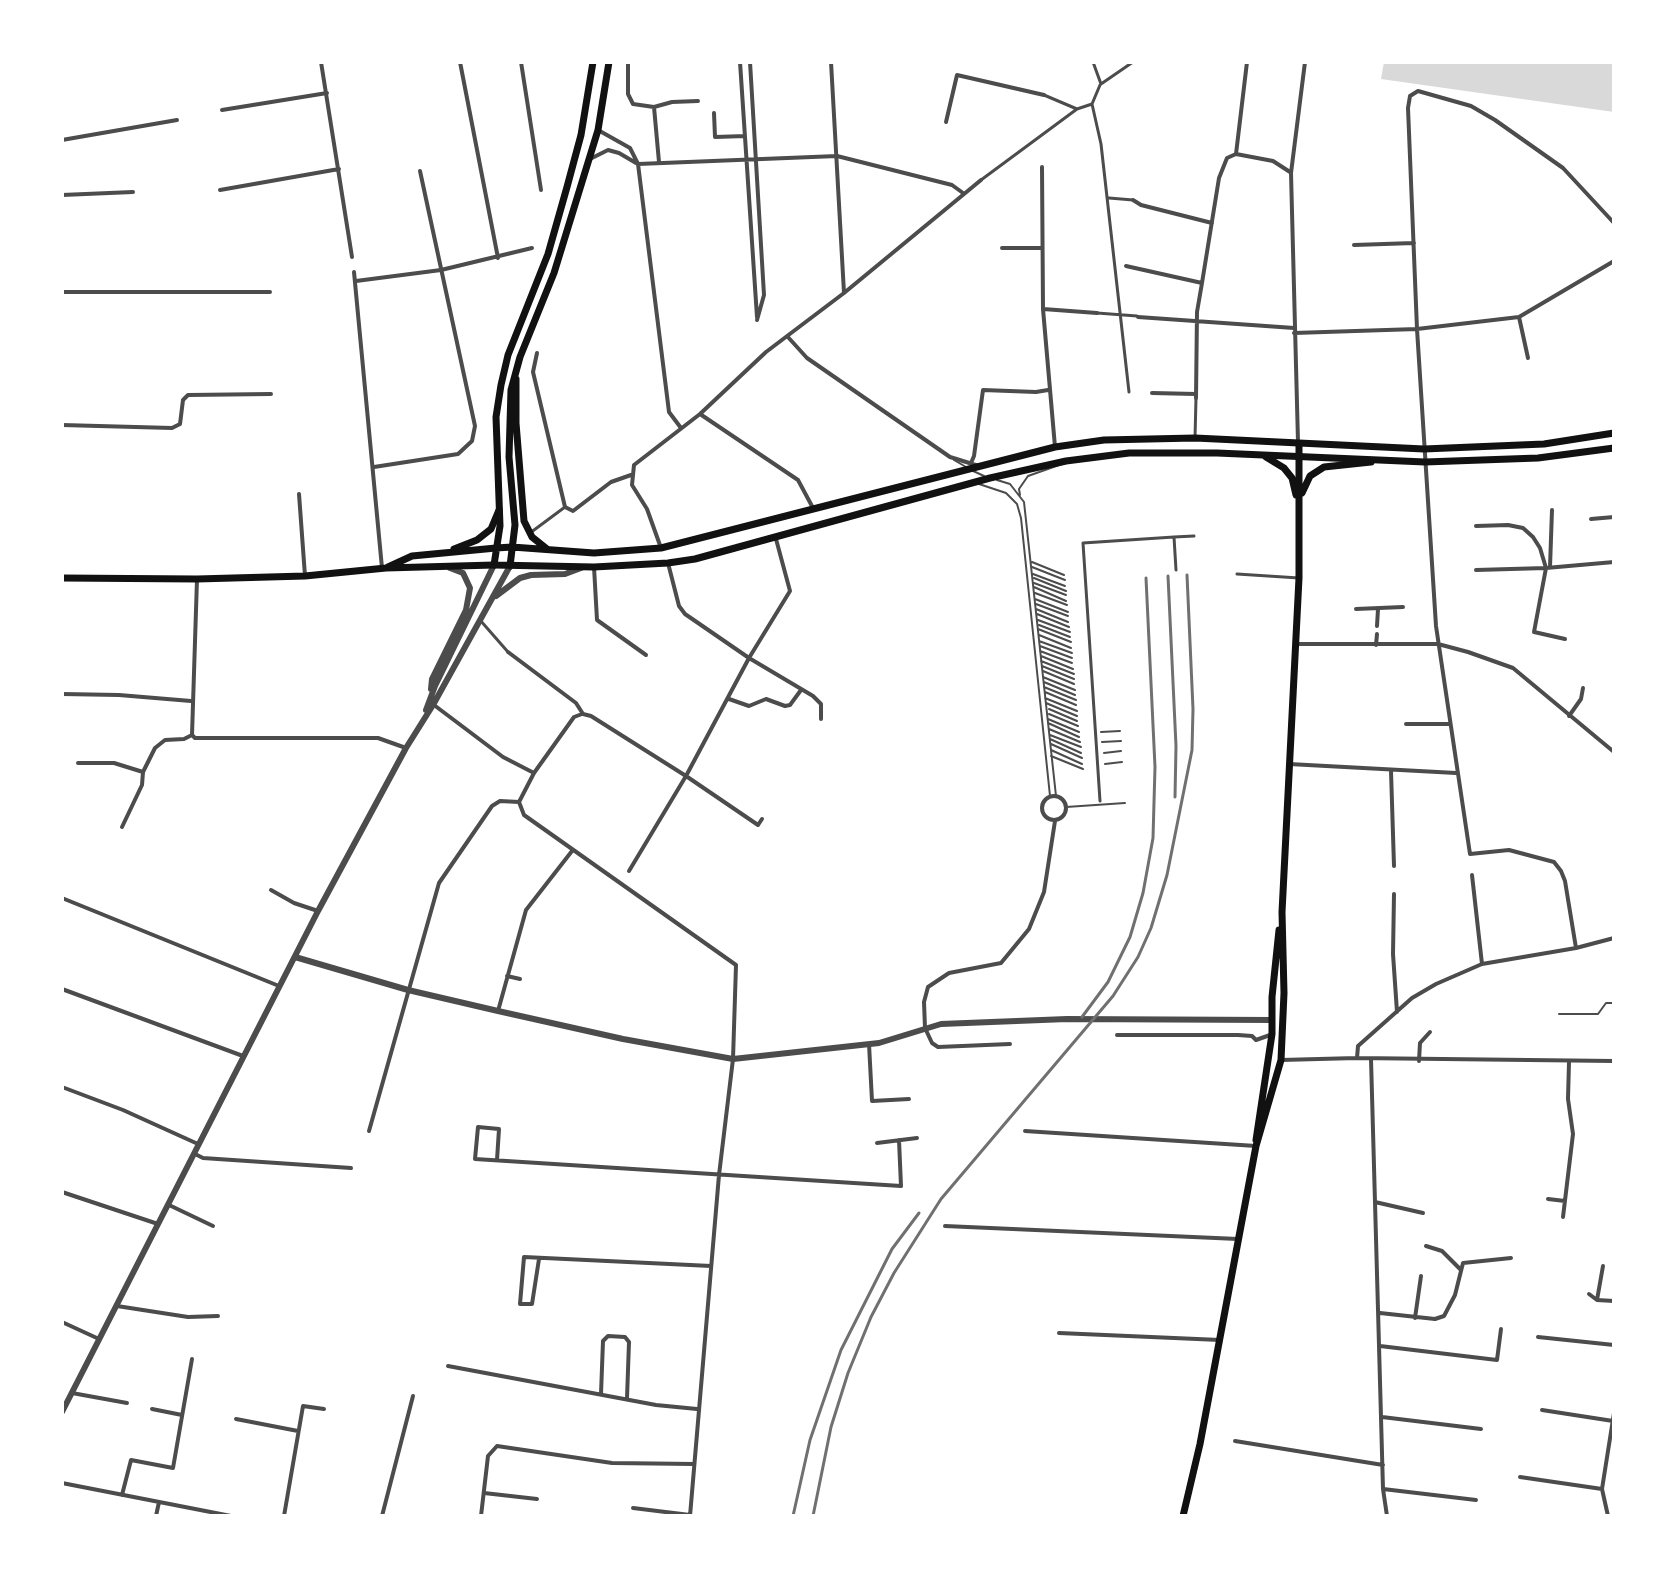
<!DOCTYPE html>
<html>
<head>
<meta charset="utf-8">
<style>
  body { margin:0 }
  #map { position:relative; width:1676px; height:1578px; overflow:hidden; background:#fff; font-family:Signika,sans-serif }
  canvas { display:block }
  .frame { position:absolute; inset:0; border:64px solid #fff; pointer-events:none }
</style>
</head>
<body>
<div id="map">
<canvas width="1676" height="1578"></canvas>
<div class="frame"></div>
</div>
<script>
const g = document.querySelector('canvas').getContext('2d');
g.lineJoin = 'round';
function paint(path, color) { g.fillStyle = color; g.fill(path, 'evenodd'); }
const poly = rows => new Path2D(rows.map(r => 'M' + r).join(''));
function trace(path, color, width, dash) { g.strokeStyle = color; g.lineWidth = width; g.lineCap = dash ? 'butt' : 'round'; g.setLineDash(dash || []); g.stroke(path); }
const water = poly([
  [1384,62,1614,62,1614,112,1381,79]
]);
const service = poly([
  [954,460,966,467],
  [971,470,984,476],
  [997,480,1010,484,1024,502,1056,796],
  [979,484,1006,493,1017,504,1021,518,1050,796],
  [1020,495,1019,489,1028,476,1062,464],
  [1032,562,1064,575],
  [1032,567,1065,580],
  [1033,574,1065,586],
  [1034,578,1066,591],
  [1034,583,1066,595],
  [1034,587,1066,601],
  [1035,593,1067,605],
  [1035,599,1068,612],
  [1036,604,1068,616],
  [1036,609,1068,622],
  [1037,614,1069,627],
  [1038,620,1070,632],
  [1039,625,1070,637],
  [1038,629,1071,642],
  [1039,635,1071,648],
  [1039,641,1072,653],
  [1040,646,1072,658],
  [1040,651,1072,663],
  [1041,656,1073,669],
  [1041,661,1074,674],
  [1042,666,1074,679],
  [1043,671,1074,684],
  [1043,677,1075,690],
  [1044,682,1075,695],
  [1044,687,1076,700],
  [1045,692,1076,705],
  [1045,698,1077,711],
  [1046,703,1077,716],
  [1049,709,1077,721],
  [1049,714,1078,726],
  [1048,719,1079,732],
  [1048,723,1079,737],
  [1049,729,1080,742],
  [1101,732,1120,731],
  [1050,735,1081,747],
  [1050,739,1081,753],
  [1102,742,1121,741],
  [1051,744,1082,758],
  [1051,750,1082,764],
  [1104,753,1121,751],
  [1051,756,1083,769],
  [1105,764,1122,762],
  [1066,807,1125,803],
  [1559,1014,1598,1014,1606,1003,1614,1003]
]);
const pedestrian = poly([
  [1093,62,1101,84],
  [1101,84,1133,62],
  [1044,95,1077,109],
  [1092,104,1101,144,1129,392],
  [1092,104,1100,85],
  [981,180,1077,109,1092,104],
  [1109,198,1133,200],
  [1097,313,1137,316],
  [1195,438,1196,398],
  [530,533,565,507],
  [1174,537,1194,536],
  [1237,574,1299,578],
  [480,620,508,652],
  [1100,801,1083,543,1174,537,1176,570]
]);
const minor = poly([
  [321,62,352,257],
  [460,62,498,258],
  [521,62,541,190],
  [628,62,628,94,633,104,654,107,659,162],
  [740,62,757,317],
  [750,62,764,295,757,320],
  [831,62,844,293],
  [654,107,672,102,698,101],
  [222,110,327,93],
  [714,113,715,137,745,136],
  [946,122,957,75,1044,95],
  [598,130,630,148,638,164,669,412,681,428],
  [62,140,177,120],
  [1236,154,1247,62],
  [1236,154,1273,161,1290,172],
  [590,159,608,150,619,153,636,163],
  [638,164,837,156,952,185,963,193],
  [1042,167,1043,309,1055,447],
  [220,190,339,169],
  [62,195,133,192],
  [1133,200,1141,205,1212,223],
  [1354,245,1414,243],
  [1002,248,1041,248],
  [1126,266,1202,283],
  [354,272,382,568],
  [356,281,441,270,532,248],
  [62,292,270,292],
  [1043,309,1097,313],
  [1138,317,1294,328],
  [1519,317,1528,358],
  [1294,333,1417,329,1519,317,1614,261],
  [787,336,807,358,950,457,979,466],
  [537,353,533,372,565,507,573,511,611,482,631,475],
  [1152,393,1196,394],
  [1196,398,1197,312,1202,283,1219,178,1227,158,1236,154],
  [700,414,798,480,813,508],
  [62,425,172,428,180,424,183,400,188,395,271,394],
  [1298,442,1291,173,1305,62],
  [971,463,974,456,983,390,1036,392,1048,390],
  [374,467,458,454,472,441,475,426,420,171],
  [299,494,305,576],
  [1591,519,1614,517],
  [1476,526,1508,525,1523,528,1533,537,1540,548,1546,568,1534,632,1565,639],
  [661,548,647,509,632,485,634,465,700,414,766,352,844,293,981,180],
  [668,563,679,606,685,614,749,658,813,696,821,704,821,719],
  [594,567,597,620,646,655],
  [1550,567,1552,510],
  [1476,570,1546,568,1614,562],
  [1356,609,1403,607],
  [1377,626,1378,609],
  [1296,644,1438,644,1468,652,1513,668,1614,752],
  [1376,645,1377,634],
  [508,652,576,703,583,714,591,716,686,776,758,825,762,819],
  [62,694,119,695,191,701],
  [729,699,749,706,766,699,785,706,790,705,801,690],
  [434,705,503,757,534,773],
  [1569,716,1581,699,1583,688],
  [1406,724,1449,724],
  [192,735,197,579],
  [78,763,114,763,143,772],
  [1289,764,1456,773],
  [1391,771,1394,866],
  '1042 808a12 12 0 1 1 24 0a12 12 0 1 1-24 0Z',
  [519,802,524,815,736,965,733,1059,719,1175,690,1516],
  [519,802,534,773,574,717,582,714],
  [122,827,142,785,143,772,155,748,165,740,184,739,192,735,195,738,378,738,406,748],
  [629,871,686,776,749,658,790,591,776,539],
  [1472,875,1482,964],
  [271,890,294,903,318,911],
  [1394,894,1393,954,1397,1012],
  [62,898,279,986],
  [1576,948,1565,881,1561,871,1554,862,1509,850,1470,854,1436,626,1417,329,1408,108,1410,96,1418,91,1471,106,1495,120,1563,168,1614,223],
  [507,976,520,979],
  [62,989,243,1056],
  [498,1011,526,910,572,851],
  [1117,1035,1238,1035,1252,1036,1256,1040,1270,1035],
  [869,1044,872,1101,909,1099],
  [1010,1044,938,1047,932,1043,925,1028,924,1002,928,987,949,973,1001,963,1029,929,1044,892,1055,821],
  [1357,1058,1358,1046,1412,998,1436,984,1482,964,1576,948,1614,938],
  [1371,1059,1383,1489,1387,1516],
  [1281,1060,1357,1058,1614,1061],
  [1419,1061,1420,1043,1430,1032],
  [62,1087,123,1110,198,1144],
  [369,1131,439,883,492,806,500,801,519,802],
  [1025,1131,1256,1146],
  [877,1143,917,1138],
  [195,1154,203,1158,351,1168],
  [497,1160,499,1129,478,1127,475,1159,901,1186,899,1140],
  [62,1192,158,1224],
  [1548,1199,1565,1201],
  [1375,1202,1423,1213],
  [169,1205,213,1226],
  [1563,1217,1573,1134,1568,1099,1569,1062],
  [945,1226,1238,1239],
  [1426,1246,1442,1251,1461,1270],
  [539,1259,532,1304,520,1304,524,1257,711,1266],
  [1589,1294,1597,1300,1614,1301],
  [1597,1300,1603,1266],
  [117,1306,188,1317,218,1316],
  [1380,1313,1435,1319,1444,1316,1455,1295,1463,1263,1511,1258],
  [1415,1318,1421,1276],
  [62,1322,99,1339],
  [1059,1333,1220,1340],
  [1538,1337,1614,1345],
  [1380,1346,1497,1360,1501,1329],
  [448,1366,656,1405,697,1409],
  [72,1393,127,1403],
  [601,1394,603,1341,608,1336,625,1337,629,1342,627,1398],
  [152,1409,182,1415],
  [1542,1410,1613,1421],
  [1382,1417,1481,1429],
  [236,1419,298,1431],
  [1235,1441,1383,1465],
  [1520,1477,1602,1489],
  [62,1483,231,1516],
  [1383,1489,1476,1500],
  [484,1493,537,1499],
  [122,1495,131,1460,173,1468,192,1359],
  [633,1508,690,1515],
  [156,1516,159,1502],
  [284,1516,303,1406,324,1409],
  [382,1516,413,1396],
  [481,1516,488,1456,497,1446,612,1463,694,1464],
  [1608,1516,1602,1489,1614,1413]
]);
const tertiary = poly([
  [496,596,520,578,531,575,565,574,581,568],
  [431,689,432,679,466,610,470,588,463,573,450,568],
  [426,710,435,686,494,565],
  [295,957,408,990,498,1011,623,1039,733,1059,879,1043,941,1024,1067,1019,1272,1020],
  [62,1412,318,911,406,748,433,705,510,566]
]);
const primary = poly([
  [1266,457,1284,468,1292,478,1296,495],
  [1302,493,1310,476,1324,467,1371,462],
  [454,549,477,540,491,529,499,510],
  [388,567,412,556,496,548],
  [62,578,197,579,305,576,386,568,494,565],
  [1256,1140,1272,1034,1272,997,1279,930],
  [1183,1516,1200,1444,1256,1146,1281,1060,1284,993,1282,912,1299,578,1299,444]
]);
const trunk = poly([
  [593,62,581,135,567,187,548,254,508,355,501,385,496,417,500,526,494,565,594,567,668,563,695,559,990,478,1066,461,1129,453,1217,453,1425,462,1538,458,1614,448],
  [516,379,516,423,524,521,532,537,547,549],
  [496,548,512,547,594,553,661,548,1055,447,1104,440,1195,438,1424,449,1544,444,1614,433],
  [510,566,515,525,509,457,511,390,520,357,554,273,598,130,609,62]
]);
const rail = poly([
  [1168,576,1176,746,1175,797],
  [1082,1017,1108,982,1130,937,1143,893,1153,838,1155,767,1146,578],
  [793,1516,810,1440,841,1350,892,1249,919,1213],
  [813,1516,831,1427,848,1373,871,1317,894,1273,941,1199,1113,996,1138,957,1151,928,1167,875,1192,750,1193,709,1187,575]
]);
paint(water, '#d9d9d9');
trace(service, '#4c4c4c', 2);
trace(pedestrian, '#4c4c4c', 3);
trace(minor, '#4c4c4c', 4);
trace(tertiary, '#4c4c4c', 6);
trace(primary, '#111', 7);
trace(trunk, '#111', 7);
trace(rail, '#707070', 3);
</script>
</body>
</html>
